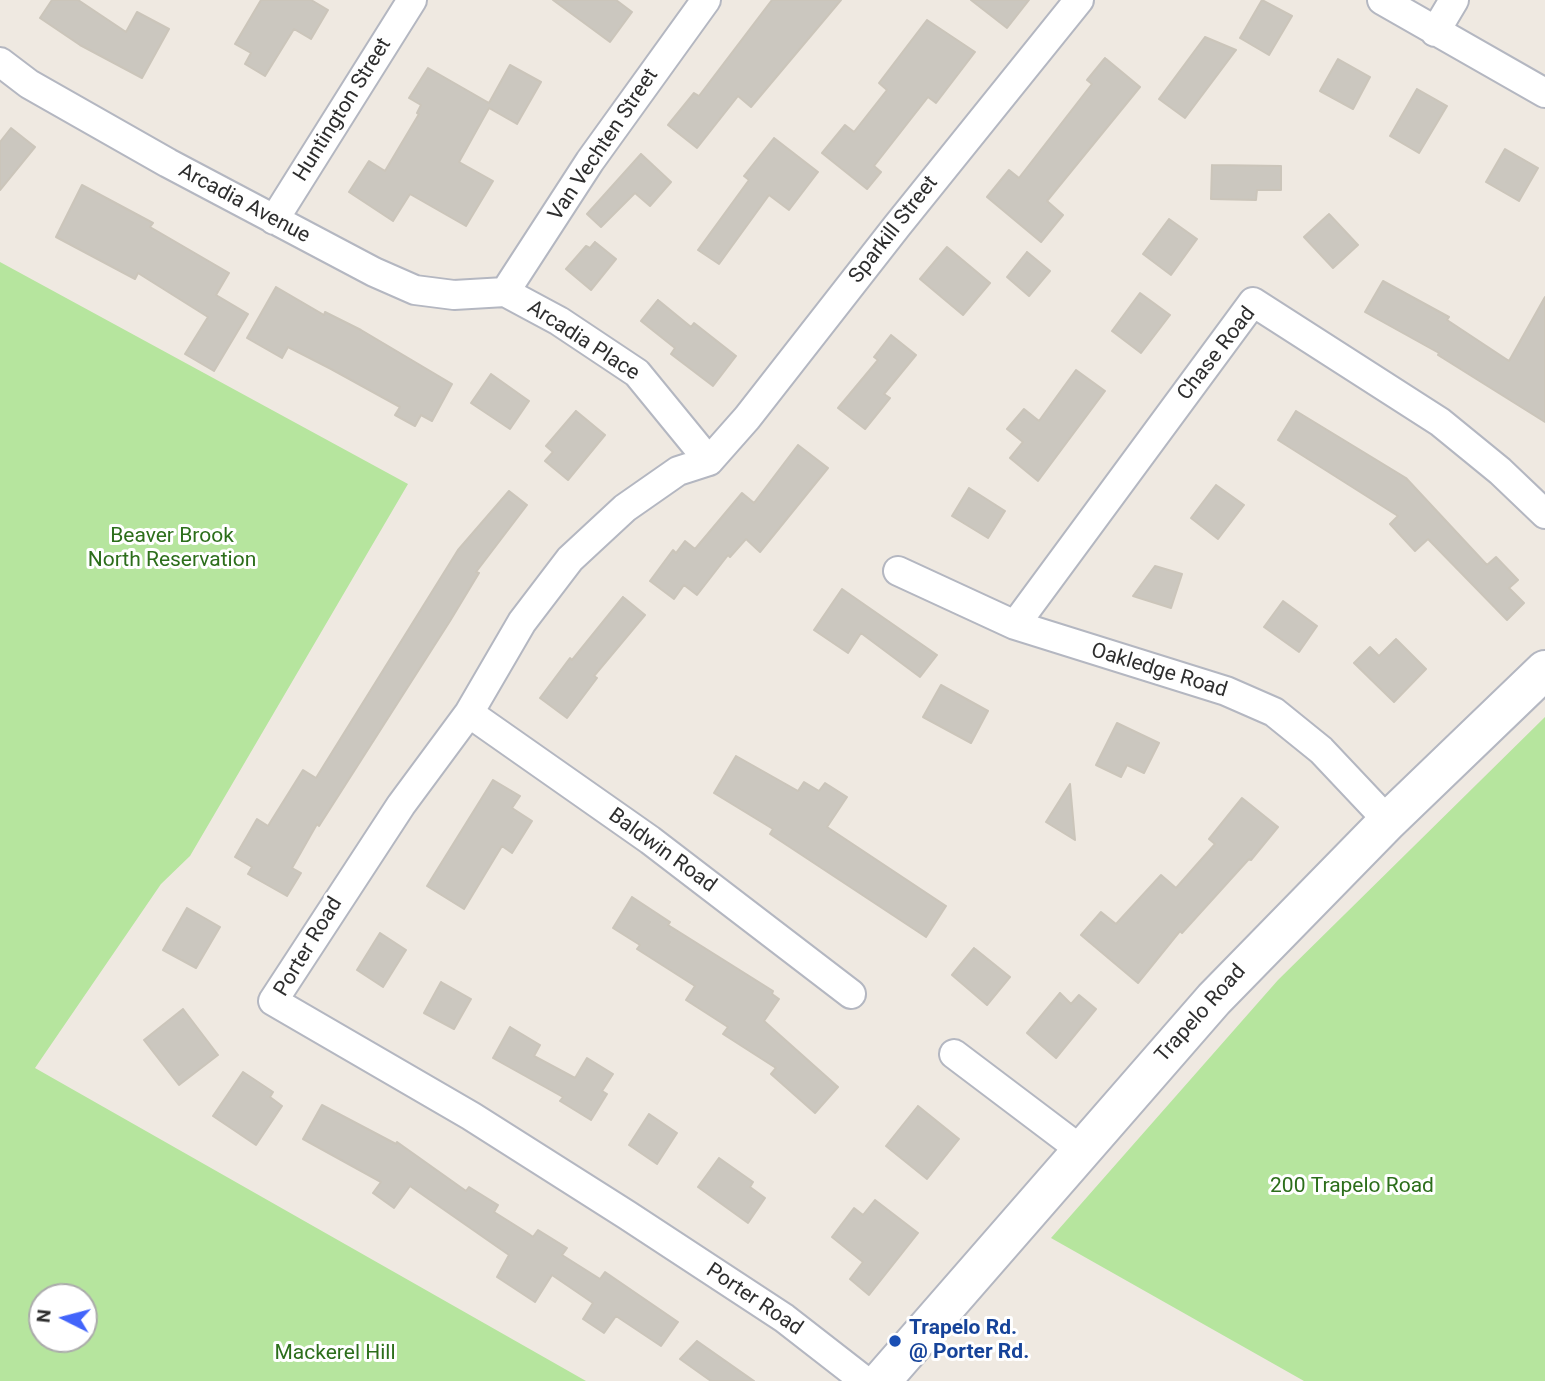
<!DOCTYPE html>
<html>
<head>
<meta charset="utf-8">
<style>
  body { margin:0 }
  #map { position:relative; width:1545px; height:1381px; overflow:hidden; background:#efe9e1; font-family:Roboto,sans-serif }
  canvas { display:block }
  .north { position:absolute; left:28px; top:1283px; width:70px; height:70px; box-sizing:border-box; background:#fff; border:2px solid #ababab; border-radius:50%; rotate:276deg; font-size:19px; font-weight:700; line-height:28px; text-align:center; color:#2e2e2e }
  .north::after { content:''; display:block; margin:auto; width:24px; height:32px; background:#4264fb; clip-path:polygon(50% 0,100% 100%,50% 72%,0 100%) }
</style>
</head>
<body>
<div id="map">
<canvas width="1545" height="1381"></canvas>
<div class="north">N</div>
</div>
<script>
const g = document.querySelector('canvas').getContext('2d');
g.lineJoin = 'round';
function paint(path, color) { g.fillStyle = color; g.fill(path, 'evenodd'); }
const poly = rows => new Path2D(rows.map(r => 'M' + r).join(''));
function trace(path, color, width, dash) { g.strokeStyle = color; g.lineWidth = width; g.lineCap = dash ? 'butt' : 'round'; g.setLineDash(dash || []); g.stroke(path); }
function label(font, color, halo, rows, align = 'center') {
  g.font = font + ' Roboto,sans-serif'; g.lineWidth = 6; g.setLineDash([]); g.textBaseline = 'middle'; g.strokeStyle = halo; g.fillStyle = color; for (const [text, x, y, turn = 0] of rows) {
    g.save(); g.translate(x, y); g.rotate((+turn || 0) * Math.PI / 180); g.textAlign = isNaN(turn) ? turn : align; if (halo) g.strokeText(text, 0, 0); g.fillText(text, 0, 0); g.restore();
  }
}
const green = poly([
  [0,262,408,484,190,856,161,884,35,1068,586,1381,0,1381],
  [42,1297,84,1297,84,1339,42,1339],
  [1545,717,1545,1381,1304,1381,1051,1238,1278,980]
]);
const building = poly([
  [52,0,78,0,126,32,137,12,169,29,142,78,80,45,40,18,52,0],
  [261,0,311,0,328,10,311,39,294,29,265,76,245,64,251,53,235,44,261,0],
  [553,0,616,0,632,12,610,42,553,0],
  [772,0,841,0,751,107,738,96,697,148,668,125,694,93,699,96,772,0],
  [971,0,1029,0,1007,28,971,0],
  [1262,0,1292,16,1269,55,1240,38,1262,0],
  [927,20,975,52,936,103,928,97,874,166,881,172,867,189,822,153,845,125,854,132,887,90,879,83,927,20],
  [1205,37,1236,50,1185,118,1159,99,1205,37],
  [1105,58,1140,87,1047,201,1063,215,1041,242,987,197,1009,170,1019,178,1092,84,1087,80,1105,58],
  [1338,59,1370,77,1353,109,1320,91,1338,59],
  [510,65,541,82,517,124,489,108,459,162,493,181,466,226,410,194,393,221,349,192,369,161,385,171,419,114,417,113,421,105,409,98,428,68,489,103,510,65],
  [1417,89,1447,106,1419,153,1390,136,1417,89],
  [11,128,35,147,0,190,0,142,11,128],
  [774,138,818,172,789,210,769,195,719,264,698,250,749,180,744,176,774,138],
  [1505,149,1538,168,1519,201,1486,182,1505,149],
  [641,154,671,182,650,206,635,193,601,227,587,214,641,154],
  [1212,165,1281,166,1281,190,1257,190,1256,200,1211,199,1212,165],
  [82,185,153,223,150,227,229,273,216,295,248,314,214,371,185,354,208,317,138,273,135,279,56,237,82,185],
  [1329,214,1358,245,1333,268,1304,237,1329,214],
  [1169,219,1197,239,1171,275,1143,254,1169,219],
  [595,242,616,259,591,290,566,269,586,246,590,248,595,242],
  [947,247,990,283,963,315,920,279,947,247],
  [1027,252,1050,271,1029,296,1007,277,1027,252],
  [1383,281,1449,317,1447,320,1509,361,1545,297,1545,422,1438,355,1439,353,1365,312,1383,281],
  [276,287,324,315,325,312,361,330,452,384,432,421,421,415,415,426,395,415,400,407,331,369,288,347,282,358,247,338,276,287],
  [1140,293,1170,315,1141,353,1112,331,1140,293],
  [658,300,691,327,694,323,736,356,713,386,671,354,675,348,641,321,658,300],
  [891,335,916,355,884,394,890,398,865,429,838,408,878,360,874,357,891,335],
  [1076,370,1105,391,1038,481,1010,458,1023,442,1007,429,1024,409,1039,421,1076,370],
  [491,374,529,401,510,429,471,403,491,374],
  [576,411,605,435,568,480,545,461,553,452,546,446,576,411],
  [1296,411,1406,478,1487,565,1496,557,1518,580,1509,588,1524,603,1507,620,1428,539,1415,551,1390,524,1398,516,1278,440,1296,411],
  [798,445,828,468,760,552,746,539,730,557,728,555,697,595,684,585,674,599,650,581,673,550,676,553,685,541,695,549,742,493,754,503,798,445],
  [1216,485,1244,505,1218,539,1191,518,1216,485],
  [969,488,1005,511,988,538,952,516,969,488],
  [509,491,527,505,476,572,479,573,450,621,319,826,317,824,292,868,301,873,287,896,248,874,252,867,235,857,257,819,268,826,303,770,316,778,458,550,509,491],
  [1155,566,1182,574,1171,608,1133,596,1155,566],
  [842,589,937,655,920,677,861,633,848,653,814,630,842,589],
  [623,597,645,615,594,676,597,678,567,718,540,698,570,658,572,660,623,597],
  [1283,601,1317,626,1299,652,1264,627,1283,601],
  [1396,639,1426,669,1394,702,1354,663,1370,647,1379,656,1396,639],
  [941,685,988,711,971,743,923,717,941,685],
  [1117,723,1159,743,1144,773,1127,765,1121,777,1096,765,1117,723],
  [736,756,798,791,804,782,819,791,825,783,847,797,827,827,946,906,926,937,770,834,773,829,714,793,736,756],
  [493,780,520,796,512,808,532,821,512,853,502,846,464,909,427,886,493,780],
  [1070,784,1075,840,1046,822,1070,784],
  [1242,798,1278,827,1251,860,1249,859,1182,933,1180,931,1138,983,1081,935,1101,912,1116,924,1161,875,1176,888,1215,844,1209,839,1242,798],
  [632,897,670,922,668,925,773,991,772,994,779,999,764,1021,838,1087,815,1113,771,1074,776,1068,723,1034,728,1027,686,1000,695,986,637,949,640,945,613,928,632,897],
  [187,908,220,927,196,968,163,950,187,908],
  [380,933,406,950,383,987,357,970,380,933],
  [974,948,1010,977,987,1005,952,975,974,948],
  [441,982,471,999,454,1029,424,1013,441,982],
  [1060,993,1071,1004,1079,995,1096,1009,1056,1058,1027,1033,1060,993],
  [183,1009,218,1055,179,1085,144,1040,183,1009],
  [510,1027,540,1045,534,1056,575,1078,587,1058,613,1074,602,1091,607,1094,591,1120,560,1101,563,1097,493,1058,510,1027],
  [243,1072,273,1092,270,1097,282,1106,256,1145,213,1116,243,1072],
  [322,1105,396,1144,397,1142,466,1191,469,1187,498,1205,494,1212,529,1234,533,1237,538,1230,567,1248,562,1255,600,1279,605,1272,678,1322,661,1346,616,1316,604,1333,583,1319,593,1303,552,1275,535,1302,497,1277,509,1255,410,1186,394,1208,373,1193,381,1182,303,1139,322,1105],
  [918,1106,959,1139,927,1179,886,1146,918,1106],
  [649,1114,677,1133,657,1164,629,1145,649,1114],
  [719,1158,753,1182,750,1187,765,1198,748,1223,698,1187,719,1158],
  [875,1200,918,1233,869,1295,850,1279,863,1262,832,1237,854,1208,863,1215,875,1200],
  [697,1341,754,1381,711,1381,680,1359,697,1341]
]);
const minor = poly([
  [1382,0,1545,93],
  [1435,32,1454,0],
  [0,62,29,84,168,163,374,272,415,290,454,295,505,292],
  [274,220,412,0],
  [505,292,590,161,706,0],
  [505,292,559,321,637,373,709,461],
  [898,571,1015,625,1226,691,1274,712,1321,750,1388,821],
  [1015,625,1253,302,1440,422,1500,471,1545,514],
  [469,713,650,840,851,994],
  [954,1054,1081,1150],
  [865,1381,784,1318,627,1215,471,1116,273,1001,401,805,469,713,522,622,570,559,625,508,678,471,709,461,747,418,897,226,1079,0]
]);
const secondary = poly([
  [881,1381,1214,999,1388,821,1545,670]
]);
const markers = [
  [895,1341,7,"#1a4fb4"]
];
const streetNames = [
  ["Huntington Street",343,110,-58],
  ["Van Vechten Street",604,145,-56],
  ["Arcadia Avenue",244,204,28],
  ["Sparkill Street",894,230,-52],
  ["Arcadia Place",583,341,33],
  ["Chase Road",1217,354,-52],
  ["Oakledge Road",1159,671,17],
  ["Baldwin Road",662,851,36],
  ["Porter Road",309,947,-59],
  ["Trapelo Road",1201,1014,-48],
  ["Porter Road",754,1300,34]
];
const parkNames = [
  ["Beaver Brook",172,537],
  ["North Reservation",172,561],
  ["200 Trapelo Road",1352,1187],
  ["Mackerel Hill",335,1354]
];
const transitNames = [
  ["Trapelo Rd.",909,1329],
  ["@ Porter Rd.",909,1353]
];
paint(green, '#b6e59e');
paint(building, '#cbc7bf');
trace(building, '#cbc5ba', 2);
trace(minor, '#b4b7c1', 32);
trace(secondary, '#b4b7c1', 42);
trace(minor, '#fff', 28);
trace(secondary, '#fff', 38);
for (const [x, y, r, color] of markers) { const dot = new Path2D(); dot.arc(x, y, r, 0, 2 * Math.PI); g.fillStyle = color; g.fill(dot); trace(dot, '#fff', 2.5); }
label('21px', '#2e2e2e', '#fff', streetNames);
label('21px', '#2c6e1b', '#fff', parkNames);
label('bold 21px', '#164399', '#fff', transitNames, 'left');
</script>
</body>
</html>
